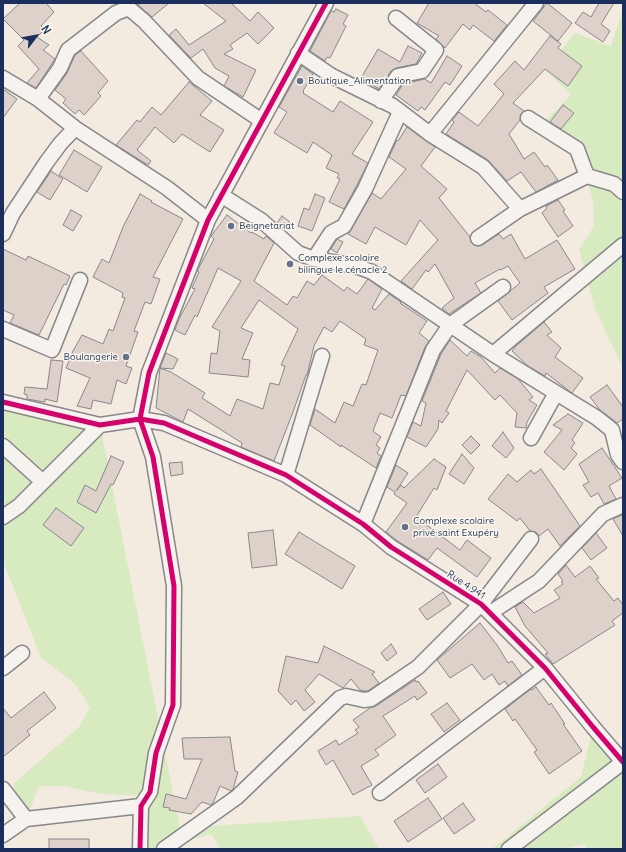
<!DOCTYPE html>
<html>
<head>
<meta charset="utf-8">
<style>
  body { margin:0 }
  #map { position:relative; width:626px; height:852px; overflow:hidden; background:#f3eae0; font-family:Delius,sans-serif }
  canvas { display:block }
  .frame { position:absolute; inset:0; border:4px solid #1b2f5e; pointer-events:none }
  .north { position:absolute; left:16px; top:16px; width:40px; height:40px; -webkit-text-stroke:3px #fbf7ec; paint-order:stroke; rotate:58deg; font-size:11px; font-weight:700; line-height:16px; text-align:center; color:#1b2f5e }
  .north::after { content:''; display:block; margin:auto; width:14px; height:18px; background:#1b2f5e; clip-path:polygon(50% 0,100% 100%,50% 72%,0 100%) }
</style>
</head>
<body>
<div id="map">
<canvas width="626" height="852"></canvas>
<div class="frame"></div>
<div class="north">N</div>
</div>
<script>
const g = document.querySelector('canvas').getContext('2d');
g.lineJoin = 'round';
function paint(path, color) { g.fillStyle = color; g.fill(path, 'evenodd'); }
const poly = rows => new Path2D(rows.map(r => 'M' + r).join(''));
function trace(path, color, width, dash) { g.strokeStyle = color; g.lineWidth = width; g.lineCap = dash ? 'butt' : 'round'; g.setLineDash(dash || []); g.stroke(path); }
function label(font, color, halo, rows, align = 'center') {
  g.font = font + ' Delius,sans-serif'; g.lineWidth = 3; g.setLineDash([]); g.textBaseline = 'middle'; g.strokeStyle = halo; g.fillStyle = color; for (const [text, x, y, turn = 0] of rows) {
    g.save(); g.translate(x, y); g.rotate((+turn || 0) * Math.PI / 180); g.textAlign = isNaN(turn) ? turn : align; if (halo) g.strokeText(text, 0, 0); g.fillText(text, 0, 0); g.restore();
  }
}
const green = poly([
  [623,8,623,368,595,309,579,249,594,226,593,202,586,175,577,158,544,122,571,95,545,70,575,33,611,46],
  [3,402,100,425,180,828,360,816,379,849,220,849,211,834,156,849,136,849,144,796,101,794,63,786,39,786,26,819,13,784,79,727,90,707,75,684,41,658,3,561],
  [593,727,623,762,623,849,587,849,584,844,564,849,492,849,581,777]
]);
const building = poly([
  [20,3,46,3,54,12,41,26,45,29,37,37,49,45,43,50,55,59,36,88,27,83,39,69,18,46,24,40,3,19,20,3],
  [141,3,169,3,152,17,138,5,141,3],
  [203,3,231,3,250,21,258,12,274,28,258,44,247,33,230,45,233,49,224,54,256,70,243,97,224,86,229,76,215,68,203,49,191,58,169,35,176,29,189,45,226,21,203,3],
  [429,3,474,3,486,12,488,10,507,25,494,41,473,25,470,30,463,24,445,48,436,39,439,36,417,23,429,3],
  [547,3,572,23,558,41,533,21,547,3],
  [599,3,614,3,601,24,610,31,603,42,575,23,583,12,591,17,599,3],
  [336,9,348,15,343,24,346,26,330,58,327,57,325,61,310,51,331,11,334,12,336,9],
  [550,36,561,44,558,48,582,66,568,86,545,69,513,103,524,111,521,114,520,120,509,134,524,159,534,152,545,167,547,165,558,180,536,192,521,172,507,181,488,160,446,134,454,122,452,120,459,112,478,126,504,94,494,84,515,61,524,70,550,36],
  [408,46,422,53,416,64,396,68,391,71,379,89,361,78,378,49,400,62,408,46],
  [81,51,108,81,98,93,101,96,84,115,79,110,75,114,63,103,66,99,55,90,67,73,75,55,81,51],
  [447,56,462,66,450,85,445,82,425,110,421,107,418,111,396,95,403,84,425,79,431,83,447,56],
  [302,66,313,74,303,91,304,92,303,93,333,112,340,101,373,122,352,154,368,163,357,185,344,209,329,202,340,179,337,178,339,174,326,168,332,155,313,142,307,153,274,133,287,112,279,107,302,66],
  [189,82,212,101,200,115,224,130,210,152,182,134,174,143,155,127,137,150,151,161,148,165,116,145,137,120,140,122,152,107,161,115,189,82],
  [3,89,17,99,3,118,3,89],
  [563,105,574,113,561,129,550,122,563,105],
  [407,127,435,147,421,166,447,189,439,198,470,237,471,242,474,245,478,246,482,245,499,234,503,239,511,234,525,259,557,240,575,269,544,287,548,293,512,320,498,301,520,283,508,266,501,270,500,269,475,283,481,293,449,314,442,308,454,298,435,264,428,272,426,270,412,289,401,281,438,240,420,220,406,245,375,227,366,244,348,234,351,230,372,193,381,199,406,169,389,157,397,140,398,141,407,127],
  [74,150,102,167,87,192,59,175,74,150],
  [51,171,63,179,50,200,37,192,51,171],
  [140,194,152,201,151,202,183,219,153,277,160,279,151,304,145,302,134,331,138,332,126,366,132,368,126,384,117,380,111,404,93,400,91,409,77,406,90,378,66,368,73,351,82,335,103,344,109,329,113,331,125,298,122,297,123,293,93,277,102,259,109,263,123,227,140,194],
  [315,194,325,198,312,231,298,226,304,208,309,210,315,194],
  [558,200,565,210,563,211,573,226,558,237,542,213,547,208,546,206,558,200],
  [71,210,82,216,73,231,63,225,71,210],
  [227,215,251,233,252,232,264,239,266,236,274,243,254,281,287,305,293,296,297,298,307,281,314,285,322,275,344,291,347,287,357,294,368,279,382,289,372,308,375,310,389,294,401,302,400,303,427,321,419,333,429,341,425,347,406,396,401,395,392,418,380,413,373,431,381,437,376,445,380,448,377,453,381,456,376,468,341,445,341,447,310,425,315,409,335,423,344,402,353,406,362,384,366,385,378,350,364,345,366,339,340,321,332,332,324,327,314,346,307,375,306,375,293,412,274,461,241,447,242,443,188,409,183,422,156,408,160,368,171,372,205,393,202,398,230,416,237,399,263,409,270,383,279,385,285,366,281,365,298,329,259,300,241,328,253,333,242,359,250,360,248,377,209,373,211,353,217,354,220,331,212,327,241,281,218,268,197,317,195,315,185,335,175,330,179,319,195,289,192,288,199,272,197,271,214,239,211,236,227,215],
  [282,216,290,222,285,230,277,223,282,216],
  [337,239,343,242,337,253,331,249,337,239],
  [3,249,26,260,28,256,70,276,66,285,64,284,39,335,10,323,14,315,3,310,3,249],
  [544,322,552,332,547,335,561,348,555,357,583,378,572,393,546,373,545,376,528,366,512,351,516,346,544,322],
  [450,340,467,356,471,351,481,357,495,373,500,368,518,379,533,397,529,400,537,405,527,422,526,428,515,427,517,413,500,395,495,400,467,370,446,411,449,413,442,423,439,420,438,429,426,447,407,437,413,422,421,426,426,403,422,401,441,354,450,340],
  [166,353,178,359,173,369,160,368,166,353],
  [51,360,63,361,57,402,45,399,45,402,27,399,27,395,24,394,25,387,47,389,51,360],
  [607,385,623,407,623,419,617,423,600,410,590,397,607,385],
  [568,414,583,423,572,440,575,443,571,448,577,454,564,470,544,452,562,430,553,425,568,414],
  [503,432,514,448,506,458,492,446,503,432],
  [471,436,480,445,471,454,462,445,471,436],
  [602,448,622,478,609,486,616,499,604,504,598,493,591,497,583,485,589,482,579,464,602,448],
  [462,454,474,468,464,484,449,474,462,454],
  [111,456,124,462,113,485,111,484,96,513,77,502,85,485,96,491,111,456],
  [434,459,446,467,437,490,434,488,416,517,460,550,467,540,491,558,477,577,437,548,428,560,396,540,386,532,407,503,394,494,395,492,387,487,396,465,408,473,396,491,401,485,404,488,434,459],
  [182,462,183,474,171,476,169,463,182,462],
  [541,469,580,526,560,546,548,529,539,536,536,532,530,531,520,518,517,521,488,499,508,474,517,482,531,470,534,474,541,469],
  [56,508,84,528,71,546,43,525,56,508],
  [622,515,623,516,623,536,613,519,622,515],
  [273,530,277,565,252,568,248,533,273,530],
  [299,532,355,566,342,589,285,554,299,532],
  [596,533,607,548,591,560,582,548,596,533],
  [566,565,575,577,590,566,599,578,596,579,614,601,618,598,623,605,623,613,612,621,615,625,553,664,545,654,548,653,525,626,515,607,523,602,534,613,560,598,554,590,563,584,561,582,563,581,558,574,566,565],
  [443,592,451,604,427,620,419,609,443,592],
  [480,623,497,645,508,663,512,661,522,675,508,686,505,681,499,685,492,674,484,680,472,664,450,678,437,660,480,623],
  [391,644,397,653,387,661,381,653,391,644],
  [324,646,375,672,372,674,379,683,368,691,364,691,360,690,351,679,343,688,319,674,305,690,315,702,304,711,296,700,291,705,278,691,286,656,318,663,324,646],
  [415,680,416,682,418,681,427,693,417,700,415,696,383,716,396,735,375,750,379,755,361,766,372,785,353,795,333,760,326,765,318,751,336,740,339,745,358,733,355,730,359,727,353,720,370,708,376,706,415,680],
  [536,687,549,705,551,703,565,724,563,724,582,751,549,774,534,752,537,750,515,719,513,721,505,709,531,689,532,690,536,687],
  [44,692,56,708,27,731,30,735,3,757,3,708,11,718,44,692],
  [447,703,460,720,444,732,431,714,447,703],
  [230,737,235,771,238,772,233,789,231,791,220,786,213,803,211,805,202,802,191,814,169,810,170,808,163,807,166,794,186,799,202,759,184,759,182,738,230,737],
  [438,764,447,777,425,793,416,780,438,764],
  [428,798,442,819,408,842,394,821,428,798],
  [463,803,475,820,454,834,443,818,463,803],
  [49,839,89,839,89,849,49,849,49,839]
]);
const minor = poly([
  [298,53,332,76,393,106,430,134,483,167,520,209],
  [3,78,38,99,75,128,167,188,208,220],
  [38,99,60,68,68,50,116,13,126,9,131,10,144,21,198,78,262,121],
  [381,101,398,76,422,71,436,50,396,18],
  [528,118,577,149,587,176],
  [430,134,536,3],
  [221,195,262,221,298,253,314,259,356,266,372,272,493,354,597,418,612,430,618,455,623,462],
  [3,234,13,213,46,163,60,144,75,128],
  [478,238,520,209,587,176,614,184,623,192],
  [314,259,331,233,344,226,365,189,400,112],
  [3,329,52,350,80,280],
  [493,354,623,245],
  [3,402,100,425,140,419,164,423,286,475,363,524,391,547,481,604,545,668,593,727,623,762],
  [531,438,556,393],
  [3,446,43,482],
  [286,475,322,356],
  [3,517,19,506,100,425],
  [363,524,433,350,450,325,503,287],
  [490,613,539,581,603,514,623,505],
  [3,668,22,653],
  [3,789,26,819],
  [380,793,545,668],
  [3,835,26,819,141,806],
  [140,849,141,806,150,792,156,753,173,705,174,586,153,457,140,419,149,373,208,220,326,3],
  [164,849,237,797,340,698,346,696,364,700,371,699,418,667,481,604,531,539],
  [509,849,623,762]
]);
const cycleway = poly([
  [3,402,100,425,140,419,164,423,286,475,363,524,391,547,481,604,545,668,593,727,623,762],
  [140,849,141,806,150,792,156,753,173,705,174,586,153,457,140,419,149,373,208,220,326,3]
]);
const markers = [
  [300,81,4,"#67708c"],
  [231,226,4,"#67708c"],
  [290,264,4,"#67708c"],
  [126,357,4,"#67708c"],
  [405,527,4,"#67708c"]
];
const poiNames = [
  ["Boutique_Alimentation",308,81],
  ["Beignetariat",239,226],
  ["Complexe scolaire",298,258],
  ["bilingue le cénacle 2",298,270],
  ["Boulangerie",118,357,"right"],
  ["Complexe scolaire",413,521],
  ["privé saint Exupéry",413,533]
];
const streetNames = [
  ["Rue 4.941",466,585,33]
];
paint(green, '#d8ebc0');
paint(building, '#ddd1c9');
trace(building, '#88888c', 1);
trace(minor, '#88888c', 17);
trace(minor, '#f6f3ee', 14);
trace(cycleway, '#d6006c', 5);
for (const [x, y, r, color] of markers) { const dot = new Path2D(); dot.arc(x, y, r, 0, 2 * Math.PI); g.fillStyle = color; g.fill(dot); trace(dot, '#fbf7ec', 1.5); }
label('10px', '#1b2f5e', '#fbf7ec', poiNames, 'left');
label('10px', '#1b2f5e', '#fbf7ec', streetNames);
</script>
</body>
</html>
